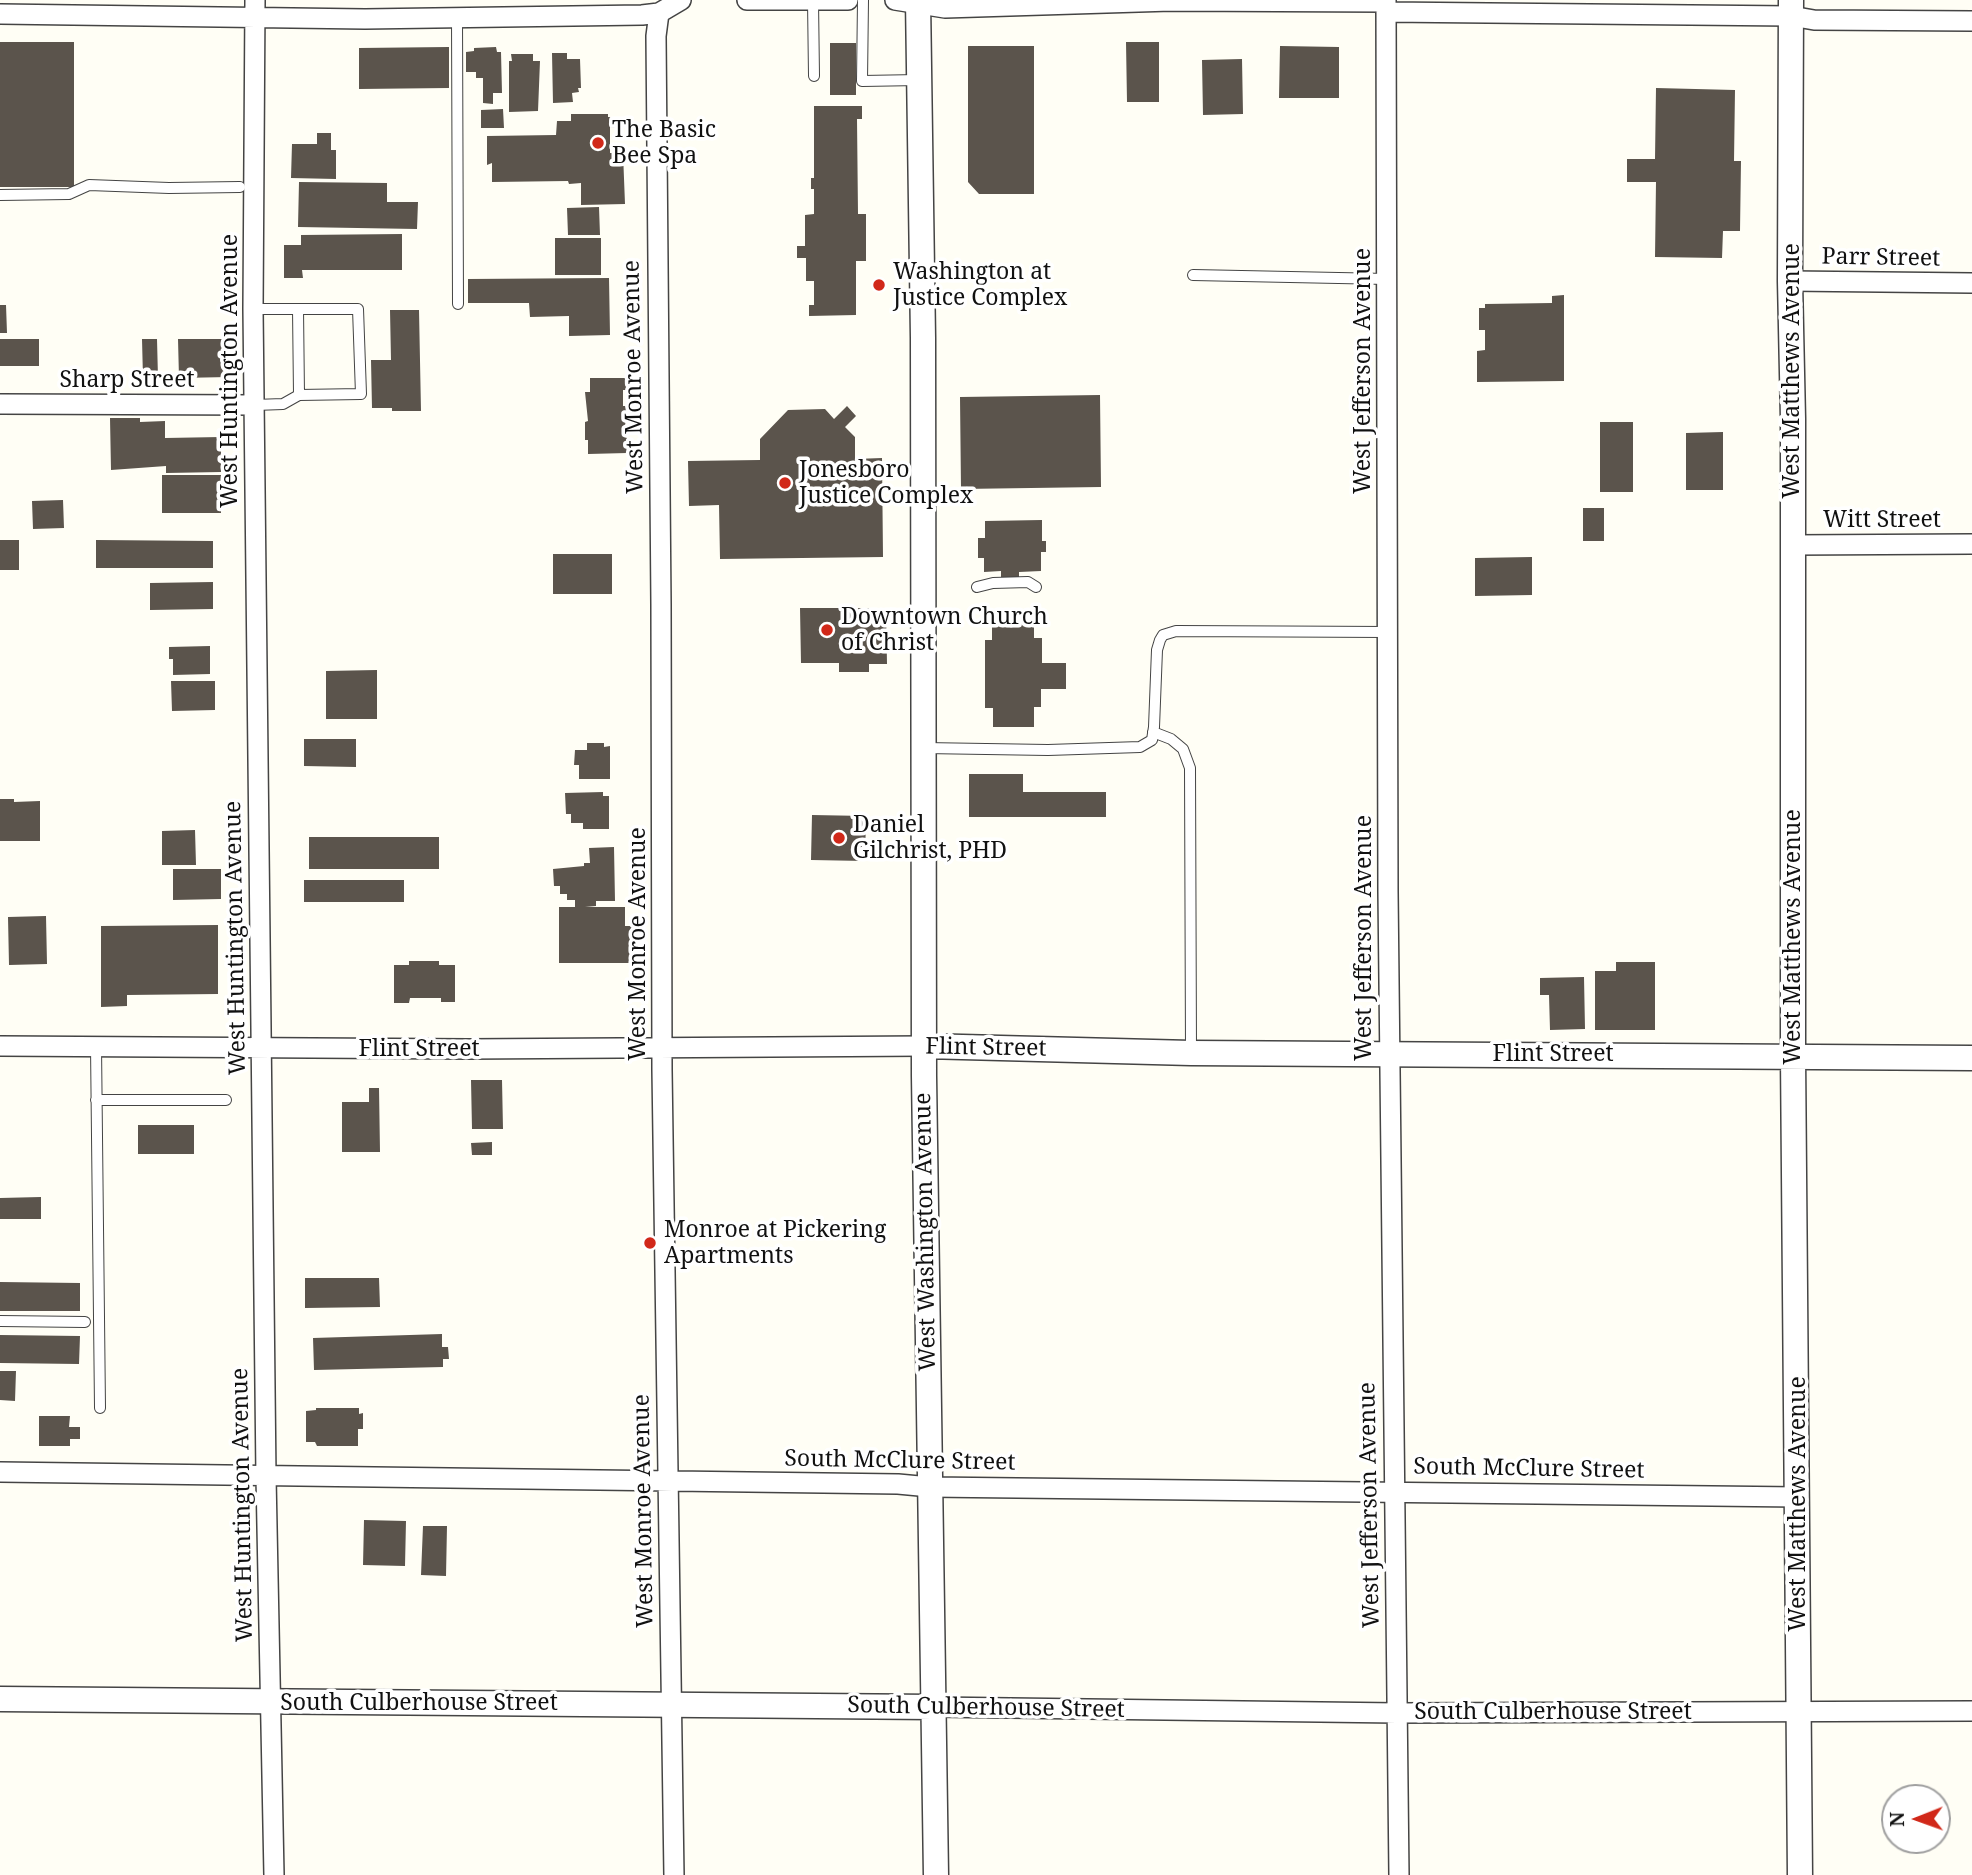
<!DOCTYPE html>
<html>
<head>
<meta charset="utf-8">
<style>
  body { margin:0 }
  #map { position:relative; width:1972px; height:1875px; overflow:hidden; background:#fffef5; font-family:"Noto Serif",serif }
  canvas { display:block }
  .north { position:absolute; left:1881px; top:1784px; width:70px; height:70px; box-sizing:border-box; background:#fff; border:2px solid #a0a0a0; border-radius:50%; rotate:269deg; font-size:19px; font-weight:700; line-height:28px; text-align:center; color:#111 }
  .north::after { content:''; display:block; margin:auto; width:24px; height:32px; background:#d12819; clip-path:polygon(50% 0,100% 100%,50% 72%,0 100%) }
</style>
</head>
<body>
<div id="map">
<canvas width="1972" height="1875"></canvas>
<div class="north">N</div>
</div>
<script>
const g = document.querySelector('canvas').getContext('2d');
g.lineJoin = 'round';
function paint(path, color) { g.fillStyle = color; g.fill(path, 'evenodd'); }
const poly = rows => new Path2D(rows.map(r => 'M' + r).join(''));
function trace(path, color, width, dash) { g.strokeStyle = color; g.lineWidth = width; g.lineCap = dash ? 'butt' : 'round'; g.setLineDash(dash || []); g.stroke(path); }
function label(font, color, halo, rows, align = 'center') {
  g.font = font + ' "Noto Serif",serif'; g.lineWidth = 7; g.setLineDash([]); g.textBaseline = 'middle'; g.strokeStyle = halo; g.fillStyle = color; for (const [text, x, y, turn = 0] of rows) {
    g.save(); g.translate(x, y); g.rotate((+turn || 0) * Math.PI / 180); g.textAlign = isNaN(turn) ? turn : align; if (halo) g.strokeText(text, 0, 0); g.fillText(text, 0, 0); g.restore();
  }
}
const building = poly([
  [0,42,74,42,74,187,0,187],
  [1126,42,1159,42,1159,102,1127,102],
  [830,43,856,43,856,95,830,95],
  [968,46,1034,46,1034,194,979,194,968,182],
  [1280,46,1339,47,1339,98,1279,98],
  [449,47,449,88,359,89,359,48],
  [496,47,497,52,501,52,502,93,493,93,493,104,483,103,483,78,476,78,476,72,466,72,466,52,474,51,474,48],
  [552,53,567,53,567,59,580,59,581,88,578,88,579,92,572,93,573,102,553,103],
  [511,54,533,54,533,61,540,61,538,111,509,112,509,61,512,61],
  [1242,59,1243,114,1203,115,1202,60],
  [1656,88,1735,90,1734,161,1741,161,1740,231,1723,231,1722,258,1655,257,1656,182,1627,182,1627,159,1655,159],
  [814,106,862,106,862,119,857,119,858,214,866,214,866,261,856,261,856,315,809,316,809,305,814,305,814,281,806,281,806,258,797,258,797,246,805,246,805,215,814,214,814,189,811,189,811,178,814,178],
  [503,109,504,128,481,128,481,110],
  [571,114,608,114,608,117,623,117,623,128,610,127,610,153,623,153,625,204,581,205,581,183,569,184,568,181,492,182,492,163,487,165,487,136,556,135,557,121,571,121],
  [317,133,331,133,331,150,336,150,336,179,291,178,292,144,317,144],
  [299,182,387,183,387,202,418,202,417,229,298,227],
  [599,207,600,235,568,235,567,208],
  [402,234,402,270,302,270,303,278,284,278,284,245,301,245,301,235],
  [555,238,601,238,601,275,555,275],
  [609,278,610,335,569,336,569,316,530,317,529,303,468,303,468,279],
  [1564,295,1564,381,1477,382,1477,351,1485,350,1485,330,1479,330,1479,308,1485,308,1485,304,1552,303,1552,296],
  [0,305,6,305,7,333,0,333],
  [390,310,419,310,421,411,392,411,392,408,372,408,371,360,391,360],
  [0,339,39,339,39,366,0,366],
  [142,339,157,339,158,378,143,378],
  [178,339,228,339,229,377,179,378],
  [590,378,627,378,627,390,623,390,623,406,627,406,624,437,627,438,627,453,588,454,588,440,585,440,585,422,588,421,585,392,590,392],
  [1100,395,1101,487,961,489,960,397],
  [847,406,856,416,845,427,855,437,855,459,882,458,883,557,720,559,719,505,689,506,688,461,760,460,760,439,788,410,825,409,834,419],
  [110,418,140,418,140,422,165,421,165,438,221,437,221,472,166,473,166,466,111,470],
  [1600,422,1633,422,1633,492,1600,492],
  [1723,432,1723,490,1686,490,1686,433],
  [162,475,221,475,221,513,162,513],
  [63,500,64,528,33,529,32,501],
  [1583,508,1604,508,1604,541,1583,541],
  [1042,520,1042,541,1046,541,1046,552,1041,552,1041,571,1019,572,1019,587,1001,588,1001,571,984,572,984,558,978,558,978,538,985,538,985,521],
  [0,540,19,540,19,570,0,570],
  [96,540,213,541,213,568,96,568],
  [553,554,612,554,612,594,553,594],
  [1532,557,1532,595,1475,596,1475,558],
  [213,582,213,609,150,610,150,583],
  [800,608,886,608,887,664,869,664,869,672,839,672,839,663,801,663],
  [992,622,1034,622,1034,638,1042,638,1042,663,1066,663,1066,689,1041,689,1041,707,1034,707,1034,727,993,727,993,708,985,708,985,640,992,640],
  [210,646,210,674,173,675,173,659,169,659,169,647],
  [377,670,377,719,326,719,326,671],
  [171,681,215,681,215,710,172,711],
  [304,739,356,739,356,767,304,766],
  [587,743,604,743,604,747,610,746,610,779,579,779,579,765,574,765,575,750,587,750],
  [969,774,1023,774,1023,792,1106,792,1106,817,969,817],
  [603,792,603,796,609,796,609,829,583,829,583,823,571,823,571,814,566,814,565,793],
  [0,799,14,799,14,802,40,801,40,841,0,841],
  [812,815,866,816,865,861,811,860],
  [195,830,196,865,162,865,162,831],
  [309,837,439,837,439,869,309,869],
  [614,847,615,901,596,901,596,906,585,907,625,907,625,926,633,926,633,963,559,963,559,907,575,907,575,900,567,900,567,894,560,894,560,886,554,886,553,869,584,866,584,863,590,863,589,848],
  [173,869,221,869,221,899,173,900],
  [304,880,404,880,404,902,304,902],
  [46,916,47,964,9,965,8,917],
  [218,925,218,994,127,995,127,1006,101,1007,101,926],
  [409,961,439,961,439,965,455,965,455,1002,441,1002,441,998,410,998,409,1003,394,1003,394,965,409,965],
  [1616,962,1655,962,1655,1030,1595,1030,1595,971,1616,971],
  [1584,977,1585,1029,1550,1030,1549,995,1540,995,1540,978],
  [471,1080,502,1080,503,1129,472,1129],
  [369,1088,379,1088,380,1152,342,1152,342,1102,369,1102],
  [138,1125,194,1125,194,1154,138,1154],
  [492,1142,492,1155,472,1155,471,1143],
  [41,1197,41,1219,0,1219,0,1198],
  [305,1278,379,1278,380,1307,305,1308],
  [0,1282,80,1283,80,1311,0,1311],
  [442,1334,442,1347,448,1347,449,1359,443,1359,443,1367,314,1370,313,1338],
  [0,1335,80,1336,79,1364,0,1363],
  [0,1371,16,1371,15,1401,0,1400],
  [316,1408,359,1408,359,1414,363,1413,363,1429,358,1429,358,1446,317,1446,315,1442,306,1442,306,1411,316,1410],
  [39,1416,70,1416,69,1427,80,1427,80,1439,70,1439,70,1446,39,1446],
  [364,1520,406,1521,405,1566,363,1565],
  [423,1526,447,1526,446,1576,421,1575]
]);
const service = poly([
  [863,0,862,81,919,80],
  [813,1,814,76],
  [457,17,458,304],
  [0,195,69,194,89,185,169,188,240,187],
  [1193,275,1387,279],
  [253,309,298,309,299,395,283,404,255,405],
  [298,309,358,309,361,394,299,395],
  [977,587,993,583,1028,582,1036,587],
  [1153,732,1171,739,1183,749,1190,768,1191,1052],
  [924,748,1048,750,1140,747,1152,740,1154,727,1157,650,1160,640,1163,635,1176,631,1388,632],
  [96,1046,100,1408],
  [96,1100,226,1100],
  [0,1321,85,1322]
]);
const minor = poly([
  [255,0,253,309,266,1477,274,1875],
  [747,0,848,0],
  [895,0,945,8,1171,1,1386,2],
  [1386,0,1388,892,1399,1875],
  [1387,12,1791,16,1814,20,1972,21],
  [659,13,656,36,661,604,662,1070,674,1875],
  [0,14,365,19,642,15,659,13,681,0],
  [1790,281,1972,283],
  [0,404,255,405],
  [1792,545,1972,544],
  [0,1046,468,1049,924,1046],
  [0,1472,898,1484,930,1487,1798,1497],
  [933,1707,1397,1713,1972,1711]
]);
const tertiary = poly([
  [918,0,923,338,924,1076,936,1875],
  [1791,0,1790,281,1793,419,1793,1056,1800,1875],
  [924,1046,1191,1053,1972,1058],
  [0,1699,933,1707]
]);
const markers = [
  [598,143,7,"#d12819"],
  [879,285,7,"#d12819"],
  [785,483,7,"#d12819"],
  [827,630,7,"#d12819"],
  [839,838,7,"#d12819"],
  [650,1243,7,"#d12819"]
];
const poiNames = [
  ["The Basic",612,130],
  ["Bee Spa",612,156],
  ["Washington at",893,272],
  ["Justice Complex",893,298],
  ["Jonesboro",799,470],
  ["Justice Complex",799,496],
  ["Downtown Church",841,617],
  ["of Christ",841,643],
  ["Daniel",853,825],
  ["Gilchrist, PHD",853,851],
  ["Monroe at Pickering",664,1230],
  ["Apartments",664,1256]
];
const streetNames = [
  ["Parr Street",1881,258,1],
  ["West Huntington Avenue",230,371,-90],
  ["West Jefferson Avenue",1363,371,-90],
  ["West Matthews Avenue",1792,371,-90],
  ["West Monroe Avenue",634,377,-91],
  ["Sharp Street",127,380],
  ["Witt Street",1882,520],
  ["West Matthews Avenue",1793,937,-90],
  ["West Huntington Avenue",236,938,-91],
  ["West Jefferson Avenue",1364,938,-90],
  ["West Monroe Avenue",638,944,-90],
  ["Flint Street",986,1048,1],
  ["Flint Street",419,1049],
  ["Flint Street",1553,1054],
  ["West Washington Avenue",926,1232,-91],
  ["South McClure Street",900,1461,1],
  ["South McClure Street",1529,1469,1],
  ["West Matthews Avenue",1798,1504,-90],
  ["West Huntington Avenue",243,1505,-91],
  ["West Jefferson Avenue",1370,1505,-91],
  ["West Monroe Avenue",644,1511,-91],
  ["South Culberhouse Street",419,1703],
  ["South Culberhouse Street",986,1708,1],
  ["South Culberhouse Street",1553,1712]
];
paint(building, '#5b544c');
trace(service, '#444', 12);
trace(minor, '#444', 22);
trace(tertiary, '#444', 27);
trace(service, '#fff', 10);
trace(minor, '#fff', 19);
trace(tertiary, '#fff', 24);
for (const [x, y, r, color] of markers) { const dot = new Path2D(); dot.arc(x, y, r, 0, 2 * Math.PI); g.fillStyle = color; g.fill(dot); trace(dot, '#fff', 2.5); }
label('23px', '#111', '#fff', poiNames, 'left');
label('23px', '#111', '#fff', streetNames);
</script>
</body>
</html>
